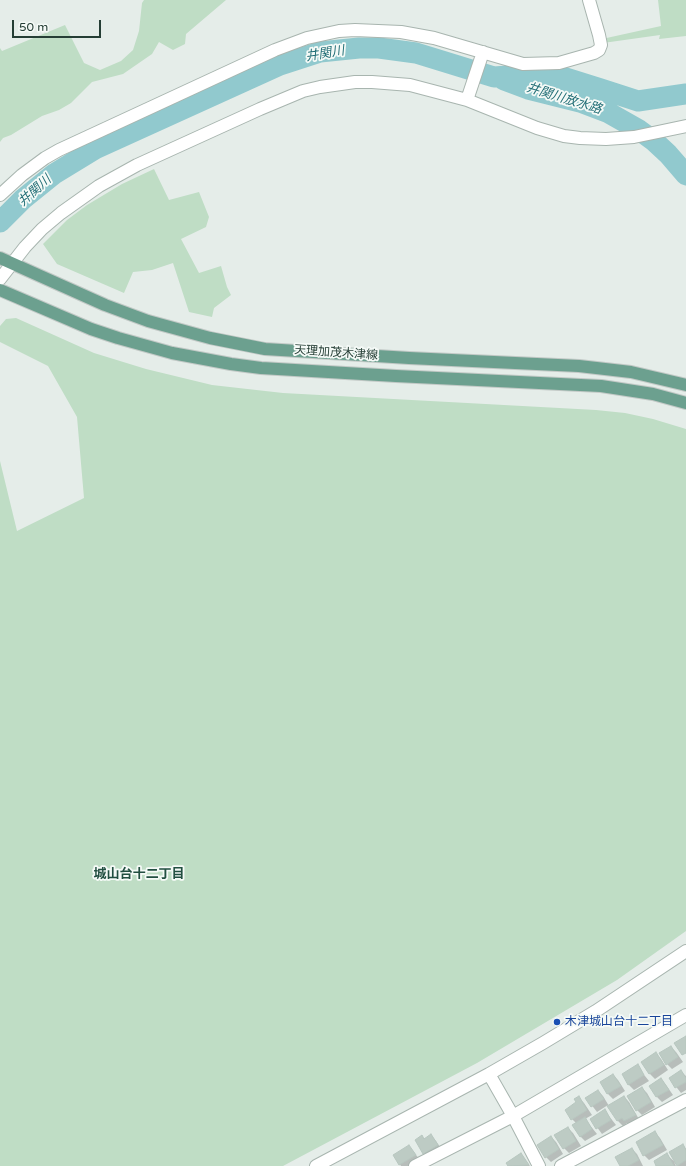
<!DOCTYPE html>
<html>
<head>
<meta charset="utf-8">
<style>
  body { margin:0 }
  #map { position:relative; width:686px; height:1166px; overflow:hidden; background:#e5ede9; font-family:"Varela Round",sans-serif }
  canvas { display:block }
  .scale { position:absolute; left:12px; top:20px; width:89px; height:18px; box-sizing:border-box; border:2px solid #253e35; border-top:0; padding-left:5px; font-size:12px; line-height:14px; white-space:nowrap; color:#253e35; -webkit-text-stroke:3px #f5faf7; paint-order:stroke }
</style>
</head>
<body>
<div id="map">
<canvas width="686" height="1166"></canvas>
<div class="scale">50 m</div>
</div>
<script>
const g = document.querySelector('canvas').getContext('2d');
g.lineJoin = 'round';
function paint(path, color) { g.fillStyle = color; g.fill(path, 'evenodd'); }
const poly = rows => new Path2D(rows.map(r => 'M' + r).join(''));
function trace(path, color, width, dash) { g.strokeStyle = color; g.lineWidth = width; g.lineCap = dash ? 'butt' : 'round'; g.setLineDash(dash || []); g.stroke(path); }
function label(font, color, halo, rows, align = 'center') {
  g.font = font + ' "Varela Round","Noto Sans JP",sans-serif'; g.lineWidth = 3.5; g.setLineDash([]); g.textBaseline = 'middle'; g.strokeStyle = halo; g.fillStyle = color; for (const [text, x, y, turn = 0] of rows) {
    g.save(); g.translate(x, y); g.rotate((+turn || 0) * Math.PI / 180); g.textAlign = isNaN(turn) ? turn : align; if (halo) g.strokeText(text, 0, 0); g.fillText(text, 0, 0); g.restore();
  }
}
const green = poly([
  [144,0,226,0,186,34,185,44,173,50,159,42,152,54,123,74,92,82,71,103,59,110,42,116,11,135,3,138,0,142,0,48,2,51,65,25,84,63,100,70,121,61,133,50,139,31,142,3],
  [658,0,686,0,686,36,659,39,660,35,603,43,602,39,661,26],
  [154,169,169,200,199,192,209,217,206,227,181,239,199,273,221,266,227,287,231,295,214,308,212,317,189,312,173,263,152,270,133,272,124,293,57,264,43,244,67,220,87,205,122,184],
  [16,318,94,353,146,369,212,385,283,393,596,410,625,413,653,419,686,429,686,931,617,980,477,1063,283,1166,0,1166,0,461,17,531,84,498,77,417,48,366,0,342,0,326,6,319]
]);
const shadow = poly([
  [671,1047,676,1052,683,1062,672,1069,667,1064],
  [656,1054,661,1059,668,1070,655,1079,650,1074,642,1062],
  [637,1066,649,1081,634,1090,629,1085,623,1075],
  [681,1072,686,1076,686,1090,681,1093,670,1079],
  [613,1075,618,1080,625,1091,613,1099,608,1094,601,1083],
  [661,1079,666,1085,673,1095,662,1102,657,1097,650,1086],
  [642,1088,647,1093,655,1107,642,1115,637,1110],
  [598,1091,603,1096,609,1106,624,1097,629,1102,640,1121,630,1126,627,1123,623,1126,618,1121,608,1105,597,1112,587,1099],
  [579,1098,584,1103,592,1115,585,1119,597,1134,585,1141,580,1136,576,1123,572,1119],
  [605,1111,616,1125,602,1134,591,1119],
  [568,1128,573,1133,581,1146,569,1153,564,1148],
  [655,1133,660,1138,667,1150,649,1160,644,1155],
  [431,1136,436,1141,442,1150,429,1158,424,1153,422,1137,425,1139],
  [551,1137,556,1142,563,1154,551,1162,546,1157],
  [683,1145,686,1149,686,1166,678,1166,674,1162,676,1166,658,1166,667,1155,676,1163],
  [409,1146,420,1160,411,1166,401,1166,394,1155],
  [632,1149,637,1154,643,1166,621,1166],
  [521,1154,530,1166,509,1166,507,1163]
]);
const river = poly([
  [504,80,528,89,580,102,609,113,639,130,654,141,668,154,686,175],
  [0,222,23,199,54,174,95,149,280,65,320,52,359,48,379,48,416,53,494,77,550,73,601,89,638,101,686,94]
]);
const building = poly([
  [686,1036,686,1053,682,1055,674,1043,686,1036],
  [671,1046,678,1057,666,1065,659,1053,671,1046],
  [656,1052,664,1065,649,1074,641,1062,656,1052],
  [638,1064,644,1075,628,1085,622,1074,638,1064],
  [681,1070,686,1078,686,1082,675,1088,669,1078,681,1070],
  [613,1074,621,1086,607,1094,600,1082,613,1074],
  [661,1078,669,1090,656,1097,649,1086,661,1078],
  [642,1087,651,1102,636,1111,627,1096,642,1087],
  [598,1090,604,1099,591,1107,585,1098,598,1090],
  [579,1096,587,1110,571,1120,565,1110,576,1102,574,1099,579,1096],
  [624,1096,636,1115,624,1121,622,1118,617,1121,607,1106,624,1096],
  [605,1109,611,1120,596,1129,590,1119,605,1109],
  [585,1117,592,1129,580,1137,572,1125,585,1117],
  [568,1127,576,1141,563,1149,554,1135,568,1127],
  [655,1131,663,1145,643,1156,636,1142,655,1131],
  [431,1134,438,1145,423,1154,415,1140,422,1135,424,1139,431,1134],
  [551,1136,559,1149,545,1158,537,1145,551,1136],
  [683,1144,686,1150,686,1160,677,1166,669,1152,683,1144],
  [409,1145,416,1155,399,1165,393,1155,409,1145],
  [632,1148,639,1160,628,1166,620,1166,615,1157,632,1148],
  [521,1153,529,1165,508,1166,506,1163,521,1153],
  [667,1153,674,1166,656,1166,654,1161,667,1153]
]);
const minor = poly([
  [467,100,483,52],
  [0,195,22,175,45,158,59,150,275,50,307,38,339,31,355,30,401,32,434,38,523,64,559,63,594,53,599,50,601,45,599,35,589,0],
  [0,279,25,247,42,229,61,213,99,186,137,165,260,109,303,91,320,87,355,82,372,82,410,85,467,100,537,128,564,136,580,138,606,139,634,137,686,126],
  [489,1074,513,1116,539,1166],
  [316,1166,489,1074,543,1043,596,1011,686,951],
  [415,1166,513,1116,686,1015],
  [561,1166,686,1100]
]);
const major = poly([
  [0,258,105,305,148,321,210,338,265,349,409,358,579,366,631,372,686,385],
  [0,290,91,329,118,338,172,353,231,364,261,368,396,376,601,386,653,394,686,403]
]);
const markers = [
  [557,1022,4,"#1a4fb4"]
];
const streetNames = [
  ["天理加茂木津線",336,353,4]
];
const transitNames = [
  ["木津城山台十二丁目",565,1022]
];
const waterNames = [
  ["井関川",325,54,-9],
  ["井関川放水路",564,99,17],
  ["井関川",35,191,-42]
];
const neighbourhoodNames = [
  ["城山台十二丁目",139,875]
];
paint(green, '#bfddc5');
paint(shadow, '#0003');
trace(river, '#91c9ce', 21);
paint(building, '#bdcbc4');
trace(building, '#b7c6bf', 1);
trace(minor, '#a8b5af', 14);
trace(major, '#c2c9c6', 14);
trace(minor, '#fff', 12);
trace(major, '#6ca08f', 12);
for (const [x, y, r, color] of markers) { const dot = new Path2D(); dot.arc(x, y, r, 0, 2 * Math.PI); g.fillStyle = color; g.fill(dot); trace(dot, '#f5faf7', 1.5); }
label('12px', '#253e35', '#f5faf7', streetNames);
label('12px', '#164399', '#f5faf7', transitNames, 'left');
label('italic 13px', '#226e76', '#f5faf7', waterNames);
label('bold 13px', '#224f41', '#f5faf7', neighbourhoodNames);
</script>
</body>
</html>
